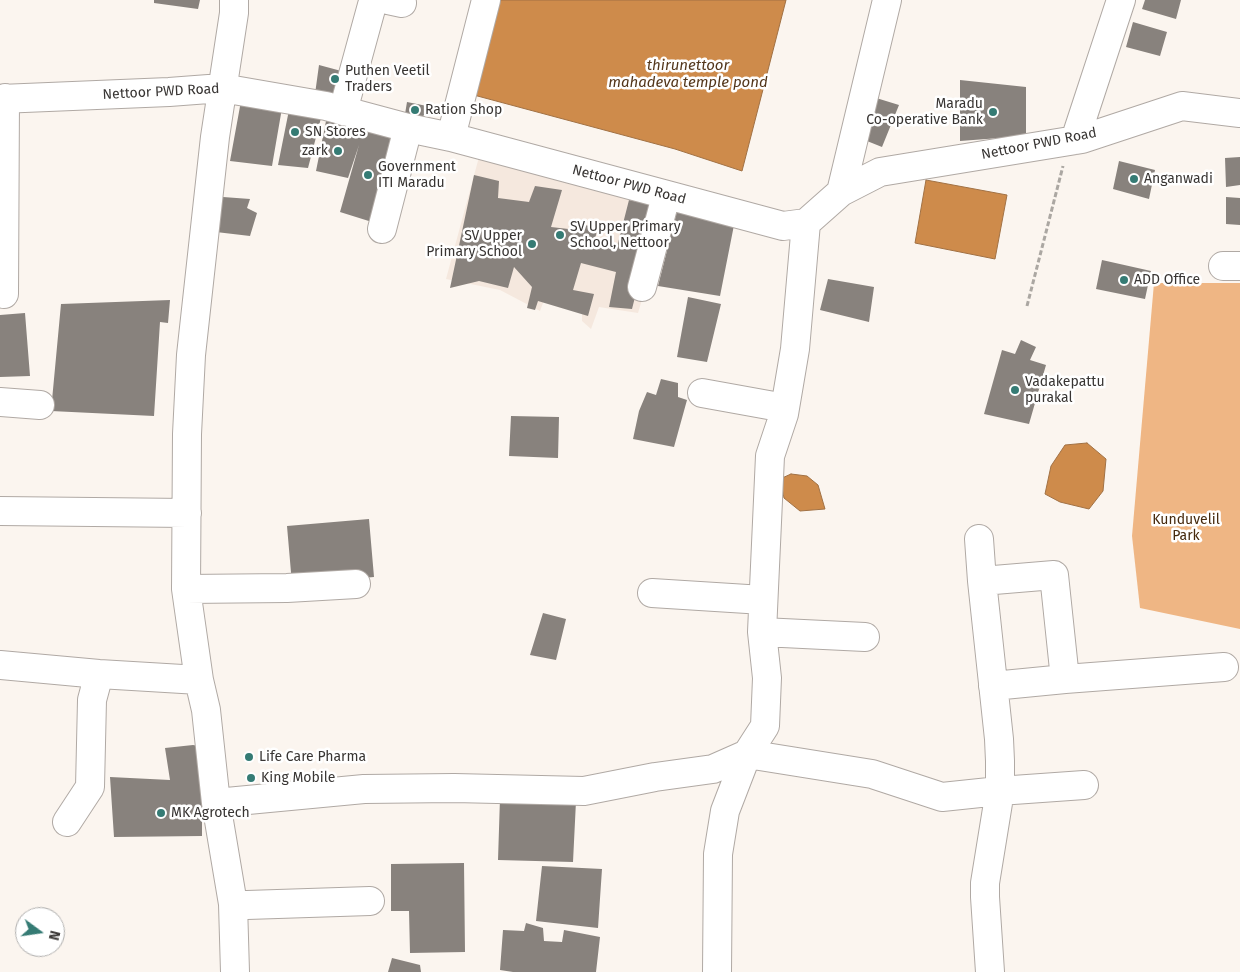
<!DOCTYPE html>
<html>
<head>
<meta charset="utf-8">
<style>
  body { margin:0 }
  #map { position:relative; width:1240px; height:972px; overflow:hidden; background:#fbf5ef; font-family:"Fira Sans",sans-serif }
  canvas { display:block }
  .north { position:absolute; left:15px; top:907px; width:50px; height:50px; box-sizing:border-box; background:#fff; border:1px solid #afaead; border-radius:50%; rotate:104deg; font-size:14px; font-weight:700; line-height:20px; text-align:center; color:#383533 }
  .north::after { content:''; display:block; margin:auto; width:18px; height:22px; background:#357b74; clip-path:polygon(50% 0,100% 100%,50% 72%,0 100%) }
</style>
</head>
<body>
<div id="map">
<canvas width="1240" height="972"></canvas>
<div class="north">N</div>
</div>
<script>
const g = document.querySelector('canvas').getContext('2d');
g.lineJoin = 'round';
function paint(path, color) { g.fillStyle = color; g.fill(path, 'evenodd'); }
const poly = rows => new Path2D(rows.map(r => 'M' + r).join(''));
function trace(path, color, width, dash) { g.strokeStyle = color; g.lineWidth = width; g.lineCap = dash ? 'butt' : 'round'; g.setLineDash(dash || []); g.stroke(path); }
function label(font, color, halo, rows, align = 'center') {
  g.font = font + ' "Fira Sans",sans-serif'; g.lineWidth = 5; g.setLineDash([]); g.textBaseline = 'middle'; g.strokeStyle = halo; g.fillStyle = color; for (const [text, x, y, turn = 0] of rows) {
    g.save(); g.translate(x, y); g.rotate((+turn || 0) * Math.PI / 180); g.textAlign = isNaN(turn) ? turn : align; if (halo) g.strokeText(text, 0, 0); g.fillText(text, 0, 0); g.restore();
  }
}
const built = poly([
  [479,157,674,191,638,313,599,307,591,329,582,321,582,309,546,295,540,311,500,290,446,279]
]);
const green = poly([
  [1154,283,1240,283,1240,629,1140,608,1132,536]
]);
const water = poly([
  [497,0,786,0,742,171,675,149,470,94,497,0],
  [926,180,1007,195,995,259,915,243,926,180],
  [1087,443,1106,459,1103,491,1089,509,1060,502,1045,494,1051,466,1065,445,1087,443],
  [791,474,807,476,818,485,825,509,800,511,784,498,780,479,791,474]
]);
const building = poly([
  [154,0,200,0,198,9,154,3],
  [1145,0,1181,0,1176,19,1142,9],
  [1133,22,1167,32,1160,56,1126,47],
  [319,65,345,72,341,100,315,94],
  [960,80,1026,87,1026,136,960,141],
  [873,97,899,105,882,147,862,139],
  [241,101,282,108,272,166,230,161],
  [407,102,427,106,422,120,405,114],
  [289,110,321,118,308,168,278,165],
  [326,121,396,138,372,222,340,212,359,145,348,178,316,171],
  [1240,157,1240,185,1226,187,1225,158],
  [1119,161,1155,170,1149,199,1113,189],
  [474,175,499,181,498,198,529,202,535,186,562,190,551,227,577,230,581,224,598,228,594,242,617,247,629,200,658,206,632,309,609,307,616,272,581,263,573,290,594,294,588,316,538,301,535,310,527,308,532,287,514,267,508,288,479,281,450,288],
  [223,197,250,199,247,208,257,213,250,236,216,232],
  [1226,197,1240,198,1240,225,1226,224],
  [678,207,735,220,720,296,658,286],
  [1102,260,1151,271,1145,299,1096,289],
  [828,279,874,287,869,322,820,310],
  [688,297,721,304,707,362,677,357],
  [170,300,168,323,160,322,154,416,51,411,61,304],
  [25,313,30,376,0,377,0,315],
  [1021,340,1036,347,1030,360,1046,365,1029,424,984,414,1002,350,1015,354],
  [661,379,678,383,678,397,687,400,674,447,633,439,639,411,647,392,656,395],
  [511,416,559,417,558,458,509,456],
  [369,519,374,577,292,584,287,526],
  [543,613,566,619,556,660,530,655],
  [193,745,204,747,206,795,202,801,202,836,114,837,110,777,170,780,165,748],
  [500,798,576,801,573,862,498,860],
  [464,863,465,952,410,953,409,911,391,911,391,864],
  [542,866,602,869,598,928,536,921],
  [526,923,543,928,544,941,562,942,564,930,600,937,596,972,513,972,500,970,503,930,524,931],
  [392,958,420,965,421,972,388,972]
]);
const path = poly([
  [1027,306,1063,166]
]);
const minor = poly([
  [234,0,234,13,215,137,191,355,187,434,186,589,199,680,206,710,216,803,233,904,235,972],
  [388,0,402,3],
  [0,99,169,92,222,88,326,106,408,128,451,137,783,226,806,223,841,192,880,172,1082,139,1182,106,1240,113],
  [343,111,372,5,376,0],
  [451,137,486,0],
  [1075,140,1121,0],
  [841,192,887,0],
  [382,229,408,128],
  [1223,266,1240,266],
  [642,287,666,196],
  [4,294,5,98],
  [702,393,785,408],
  [0,402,40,405],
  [0,511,187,513],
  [979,539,982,581,999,739,1000,761,1000,783,998,803,985,883,985,897,990,972],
  [982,581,1054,575,1065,679,1224,667],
  [186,589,287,588,356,584],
  [652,593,763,600],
  [762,632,865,637],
  [0,665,99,674,199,680],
  [993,686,1065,679],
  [216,803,364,789,454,788,584,791,655,777,713,769,747,754,872,774,942,797,999,791,1084,785],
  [67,822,90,787,92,700,99,674],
  [233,904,247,905,370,901],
  [717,972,718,854,725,811,747,754,765,726,767,678,762,632,770,456,784,414,795,349,806,223]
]);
const markers = [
  [335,79,5,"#357b74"],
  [415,110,5,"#357b74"],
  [993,112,5,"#357b74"],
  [295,132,5,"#357b74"],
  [338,151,5,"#357b74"],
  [368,175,5,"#357b74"],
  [1134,179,5,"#357b74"],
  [560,235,5,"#357b74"],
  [532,244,5,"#357b74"],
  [1124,280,5,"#357b74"],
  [1015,390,5,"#357b74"],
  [249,757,5,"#357b74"],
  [251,778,5,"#357b74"],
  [161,813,5,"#357b74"]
];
const poiNames = [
  ["Puthen Veetil",345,71],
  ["Traders",345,87],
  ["Maradu",983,104,"right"],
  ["Co-operative Bank",983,120,"right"],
  ["Ration Shop",425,110],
  ["SN Stores",305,132],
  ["zark",328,151,"right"],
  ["Government",378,167],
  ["ITI Maradu",378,183],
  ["Anganwadi",1144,179],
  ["SV Upper Primary",570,227],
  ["School, Nettoor",570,243],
  ["SV Upper",522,236,"right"],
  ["Primary School",522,252,"right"],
  ["ADD Office",1134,280],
  ["Vadakepattu",1025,382],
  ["purakal",1025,398],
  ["Life Care Pharma",259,757],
  ["King Mobile",261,778],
  ["MK Agrotech",171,813]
];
const streetNames = [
  ["Nettoor PWD Road",161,92,-3],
  ["Nettoor PWD Road",1039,144,-11],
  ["Nettoor PWD Road",629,185,15]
];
const parkNames = [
  ["Kunduvelil",1186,520],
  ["Park",1186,536]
];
const waterNames = [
  ["thirunettoor",688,66],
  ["mahadeva temple pond",688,83]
];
paint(built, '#f5e8de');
paint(green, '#efb684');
paint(water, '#ce8b4b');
trace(water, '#a17144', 1);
paint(building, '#88827d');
trace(minor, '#b0a9a4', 30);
trace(path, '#aba7a2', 3, [5, 2.5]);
trace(minor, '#fff', 28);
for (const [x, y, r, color] of markers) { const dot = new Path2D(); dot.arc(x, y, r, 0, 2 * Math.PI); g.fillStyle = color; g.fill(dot); trace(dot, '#fff', 2); }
label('14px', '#383533', '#fff', poiNames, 'left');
label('14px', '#383533', '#fff', streetNames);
label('14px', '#45290d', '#fff', parkNames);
label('italic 15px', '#53361b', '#fff', waterNames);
</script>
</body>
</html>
